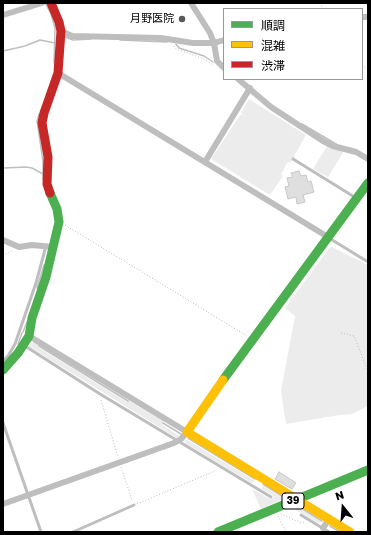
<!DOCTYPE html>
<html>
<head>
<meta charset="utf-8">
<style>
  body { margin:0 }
  #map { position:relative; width:371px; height:535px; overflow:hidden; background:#fff; font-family:"Golos Text","Noto Sans JP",sans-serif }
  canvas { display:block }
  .frame { position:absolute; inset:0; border:4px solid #000; pointer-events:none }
  .legend { position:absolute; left:223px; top:8px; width:140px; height:72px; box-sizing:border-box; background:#fff; border:1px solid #999; margin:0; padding:5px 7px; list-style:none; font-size:12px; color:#000 }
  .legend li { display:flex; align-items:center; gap:8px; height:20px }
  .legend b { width:20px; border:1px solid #999 }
  .north { position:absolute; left:323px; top:487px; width:40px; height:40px; -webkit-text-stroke:3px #fff; paint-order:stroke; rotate:343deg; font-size:11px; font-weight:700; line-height:16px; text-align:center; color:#000 }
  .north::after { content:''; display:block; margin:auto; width:14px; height:18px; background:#000; clip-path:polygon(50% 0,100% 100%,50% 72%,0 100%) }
</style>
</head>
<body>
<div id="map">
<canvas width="371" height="535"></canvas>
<div class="frame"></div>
<ul class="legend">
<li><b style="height:5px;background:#4caf50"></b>順調</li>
<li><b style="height:5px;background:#ffc107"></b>混雑</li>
<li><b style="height:5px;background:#c62828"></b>渋滞</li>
</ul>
<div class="north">N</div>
</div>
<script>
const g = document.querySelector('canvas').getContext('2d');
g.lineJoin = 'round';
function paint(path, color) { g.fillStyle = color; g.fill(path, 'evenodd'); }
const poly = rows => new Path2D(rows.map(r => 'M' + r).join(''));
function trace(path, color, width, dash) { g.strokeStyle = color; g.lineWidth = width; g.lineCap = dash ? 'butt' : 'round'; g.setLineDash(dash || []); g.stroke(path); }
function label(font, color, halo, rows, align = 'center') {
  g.font = font + ' "Golos Text","Noto Sans JP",sans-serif'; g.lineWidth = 4; g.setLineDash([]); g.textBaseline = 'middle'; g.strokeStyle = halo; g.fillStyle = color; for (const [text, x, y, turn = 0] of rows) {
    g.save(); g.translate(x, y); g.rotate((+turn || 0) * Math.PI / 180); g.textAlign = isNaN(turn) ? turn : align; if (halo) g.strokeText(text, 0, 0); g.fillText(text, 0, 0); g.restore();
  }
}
const green = poly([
  [249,99,306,135,294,156,295,157,292,161,287,163,281,174,283,176,270,195,211,159,241,114,247,118,241,113],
  [327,146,344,151,328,177,313,169],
  [332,247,368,265,368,406,352,414,340,415,286,424,281,391,295,316,285,308,329,248],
  [34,342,40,345,38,347,127,402,128,400,164,421,162,425,180,436,177,438,28,346],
  [186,439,255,481,252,483,185,443],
  [262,485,284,499,261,509,252,489,270,499,275,497,262,489],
  [297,504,321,522,321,523,318,523,291,507]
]);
const stream = poly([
  [45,3,51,14,55,28,54,63],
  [65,37,73,40,91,39],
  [120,40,167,42],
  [176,44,179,48,204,56,213,62],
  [3,51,25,46,40,40,55,43],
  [39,114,37,121,43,162,43,179],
  [302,124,336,144],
  [3,168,26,167,32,168,43,174],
  [37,288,44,265],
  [23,332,27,322],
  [18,344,22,333],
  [39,346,128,401],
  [163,423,181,434],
  [188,438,255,479],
  [263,484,285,498],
  [298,506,322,521],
  [330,526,340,532]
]);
const building = poly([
  [299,171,301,176,306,175,308,182,311,181,314,192,303,195,305,202,297,204,296,197,288,199,285,187,289,186,287,178,293,177,291,173,299,171],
  [279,472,296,483,292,489,275,479,279,472]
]);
const path = poly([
  [320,3,323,9],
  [174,46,176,49,204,59,213,65],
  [362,65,368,70],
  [65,225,247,336],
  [3,255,12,251],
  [341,333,354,336,368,371],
  [101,400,118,457],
  [121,467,132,500],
  [137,504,217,470],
  [281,514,301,523,304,522],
  [278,516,286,532]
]);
const lane = poly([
  [293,159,356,198],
  [329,238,368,262],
  [25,346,100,394,271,497],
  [3,361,8,356,15,344,36,283,46,246],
  [3,423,41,532],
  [301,515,329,532],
  [73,532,134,505]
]);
const street = poly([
  [191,3,210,33,214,43,217,61,224,68],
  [3,15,42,3],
  [362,17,368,17],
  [61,31,72,36,161,38,193,43,214,43,224,40],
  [58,73,328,237],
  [238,79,271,107,323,141,333,146,356,152,368,159],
  [205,162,250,88],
  [3,240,19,247,32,245,53,247],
  [3,504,174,443,181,439,187,432,29,336],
  [323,528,329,519]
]);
const fast = poly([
  [3,370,18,353,29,336,32,318,46,277,59,222,57,209,50,193],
  [223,380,368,183],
  [218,532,368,470]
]);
const slow = poly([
  [223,380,187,432,350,532]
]);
const jam = poly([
  [50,193,47,184,48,157,42,123,44,113,58,73,61,31,59,22,51,3]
]);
const markers = [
  [182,19,4,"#595959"]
];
const shields = [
  [293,501,22]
];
const shieldNames = [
  ["39",293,501]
];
const poiNames = [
  ["月野医院",174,19]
];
paint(green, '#ececec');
trace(stream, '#bfbfbf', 1.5);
paint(building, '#dfdfdf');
trace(building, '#c7c7c7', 1);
trace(path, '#b9b9b9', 1, [1, 2]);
trace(lane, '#bebebe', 3);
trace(street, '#bebebe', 6);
trace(fast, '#4caf50', 9);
trace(slow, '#ffc107', 9);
trace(jam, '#c62828', 9);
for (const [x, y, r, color] of markers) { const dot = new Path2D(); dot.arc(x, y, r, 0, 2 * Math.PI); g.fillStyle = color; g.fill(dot); trace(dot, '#fff', 1.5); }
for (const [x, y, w] of shields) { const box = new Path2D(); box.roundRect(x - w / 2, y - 8, w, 16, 3); g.fillStyle = '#fff'; g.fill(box); trace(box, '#000', 1); }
label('bold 10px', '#000', null, shieldNames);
label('11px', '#000', '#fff', poiNames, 'right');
</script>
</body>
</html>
